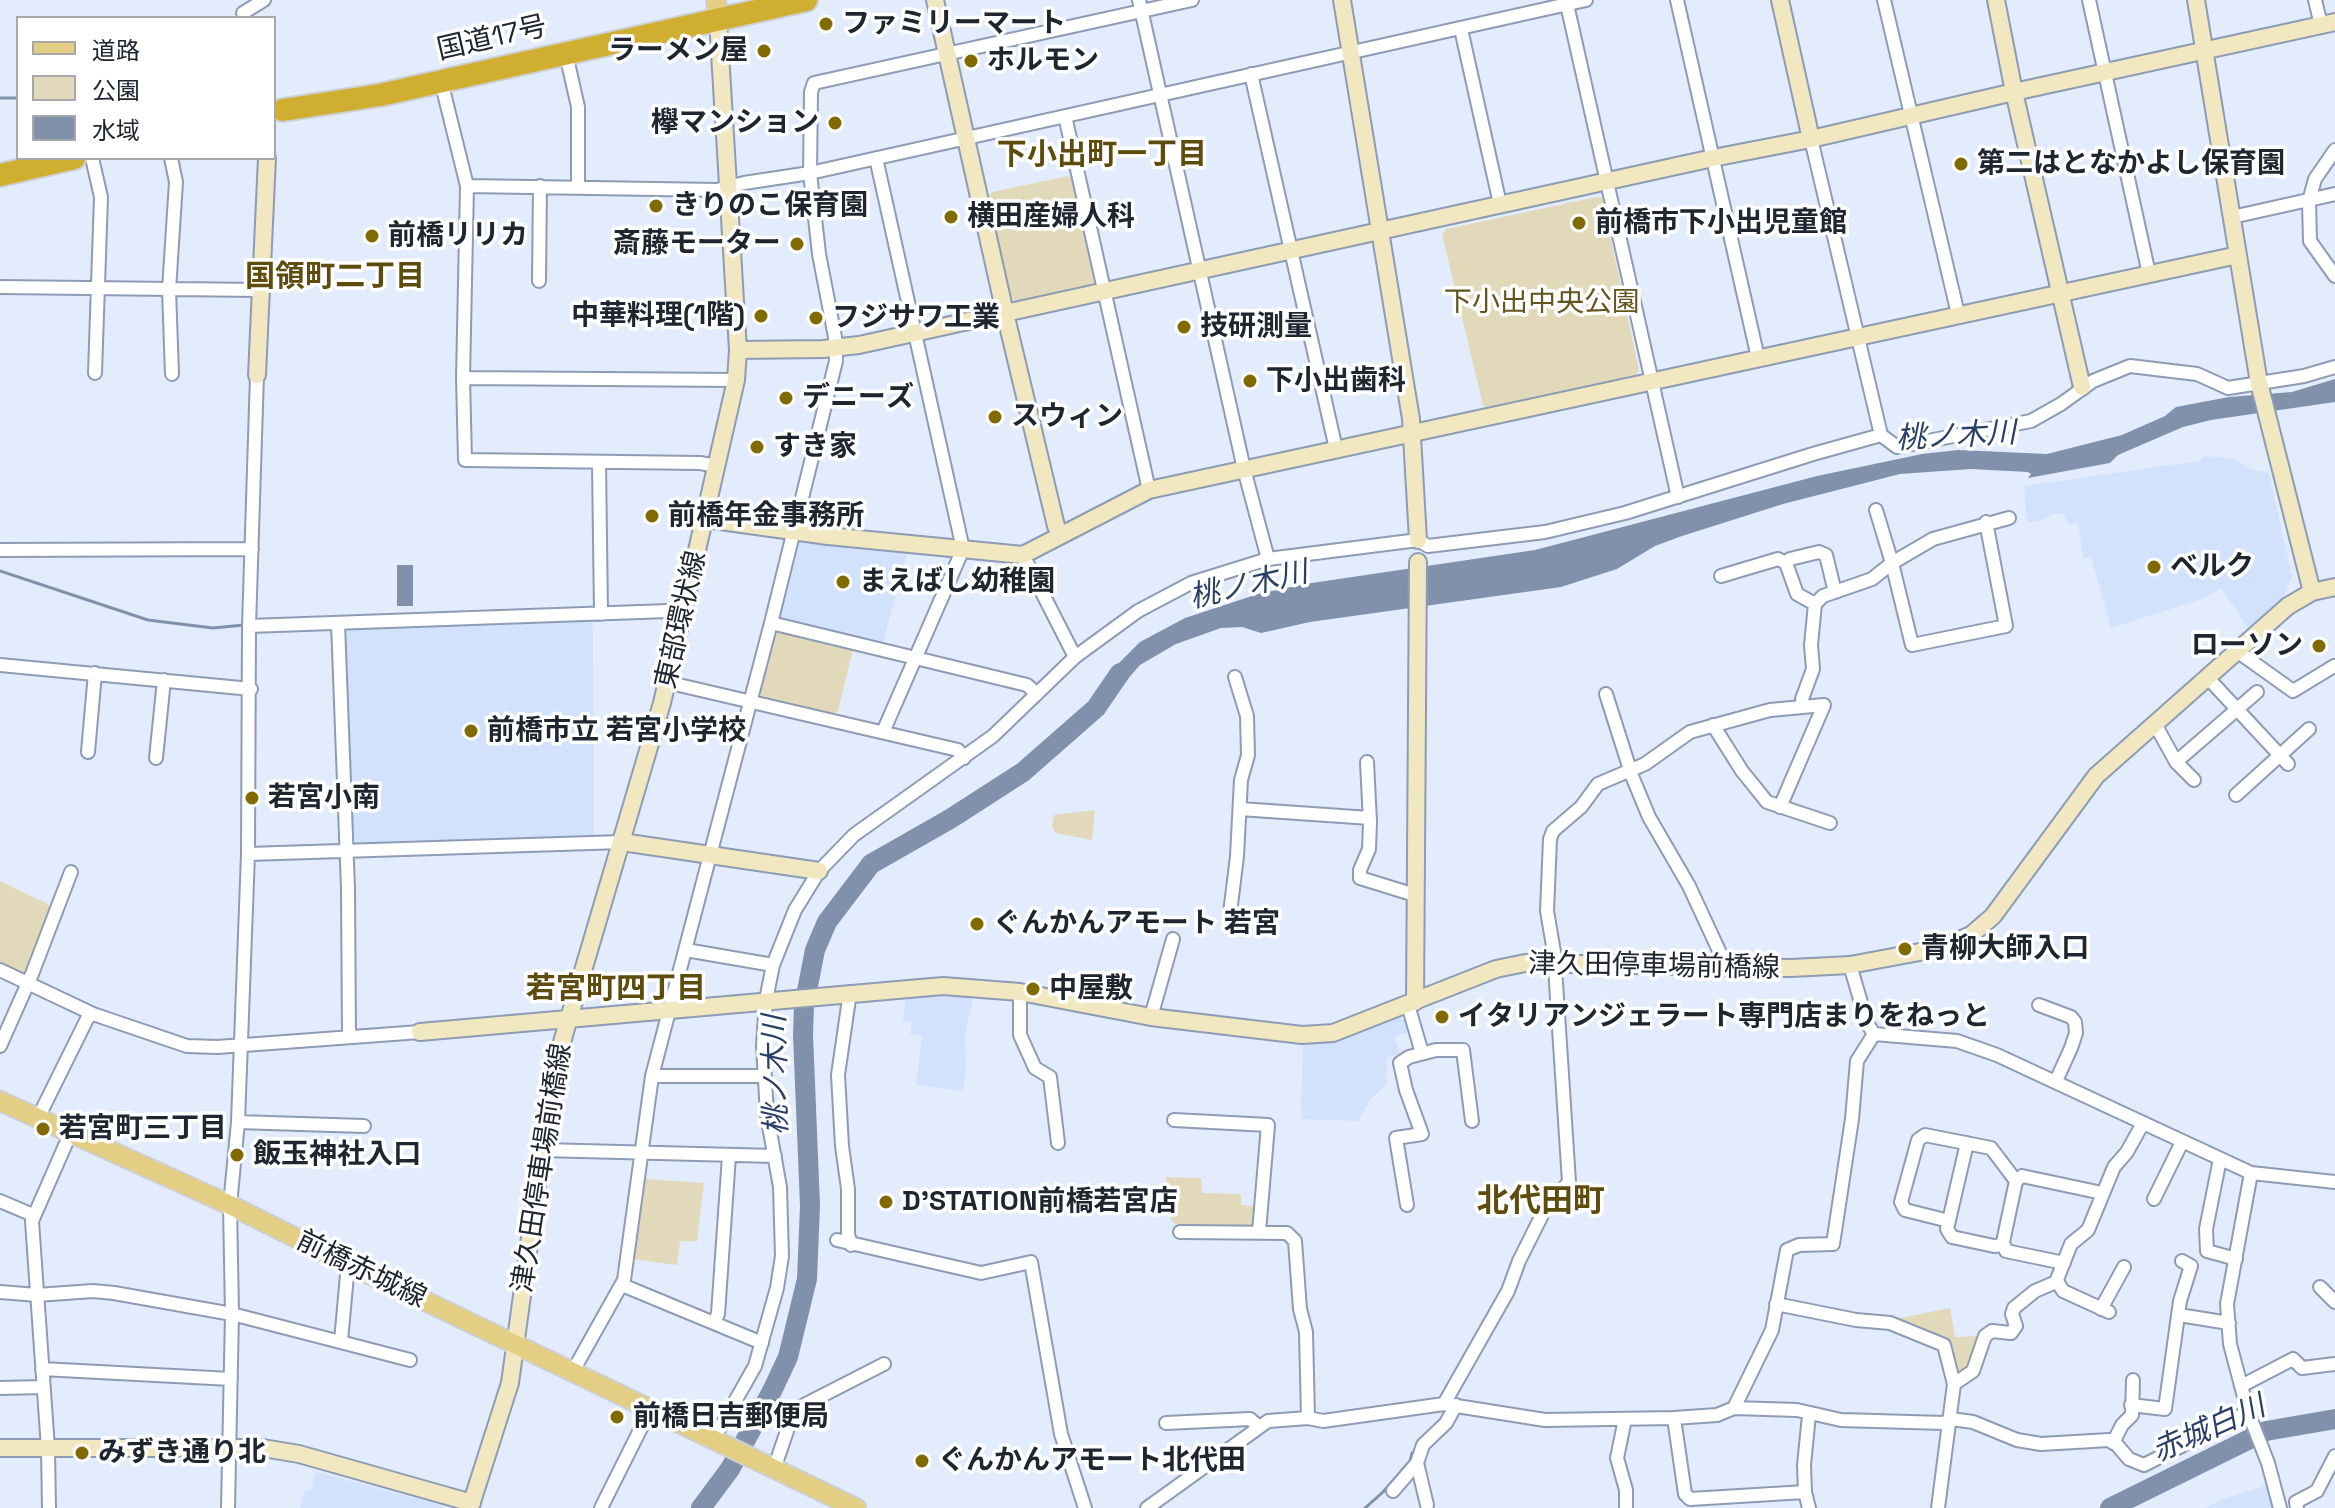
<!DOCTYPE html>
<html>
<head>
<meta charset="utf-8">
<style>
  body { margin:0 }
  #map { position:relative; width:2335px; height:1508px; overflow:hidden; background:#e2ecfc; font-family:"Space Grotesk","Noto Sans JP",sans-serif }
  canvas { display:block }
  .legend { position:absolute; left:16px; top:16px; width:260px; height:144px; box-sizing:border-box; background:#fff; border:2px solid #a6a8ac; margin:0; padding:10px 14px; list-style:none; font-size:24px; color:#20262f }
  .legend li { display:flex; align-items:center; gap:16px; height:40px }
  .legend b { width:40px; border:2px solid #a6a8ac }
</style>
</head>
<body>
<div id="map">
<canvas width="2335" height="1508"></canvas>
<ul class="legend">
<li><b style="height:10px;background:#e3ce83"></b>道路</li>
<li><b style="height:22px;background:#e2d9ba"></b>公園</li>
<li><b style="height:22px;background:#8191ac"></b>水域</li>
</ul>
</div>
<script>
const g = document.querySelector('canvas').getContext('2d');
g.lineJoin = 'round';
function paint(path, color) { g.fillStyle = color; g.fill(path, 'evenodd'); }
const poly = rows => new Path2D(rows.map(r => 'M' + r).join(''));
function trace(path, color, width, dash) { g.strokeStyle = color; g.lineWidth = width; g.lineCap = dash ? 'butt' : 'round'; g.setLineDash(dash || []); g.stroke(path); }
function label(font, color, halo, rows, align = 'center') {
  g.font = font + ' "Space Grotesk","Noto Sans JP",sans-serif'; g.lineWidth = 7; g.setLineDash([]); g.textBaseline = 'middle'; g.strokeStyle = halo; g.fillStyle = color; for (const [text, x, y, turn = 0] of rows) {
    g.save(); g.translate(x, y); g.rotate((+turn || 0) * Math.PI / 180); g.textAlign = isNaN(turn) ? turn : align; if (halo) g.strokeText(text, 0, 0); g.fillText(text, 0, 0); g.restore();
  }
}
const built = poly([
  [2205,456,2236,459,2248,468,2269,473,2292,577,2281,601,2250,631,2221,588,2202,599,2111,628,2091,557,2083,559,2078,522,2069,525,2063,514,2056,513,2036,522,2027,522,2024,486,2198,461],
  [802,540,908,550,882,646,781,620,778,614,796,545],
  [593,618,594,836,353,843,346,627],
  [974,993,965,1035,966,1068,963,1091,916,1085,922,1036,910,1034,912,1022,903,1021,906,994],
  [1397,1016,1405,1021,1408,1032,1394,1037,1400,1053,1387,1058,1386,1085,1370,1100,1358,1121,1301,1119,1303,1041],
  [316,1472,441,1505,443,1508,300,1508,305,1490,310,1491],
  [2268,1485,2274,1508,2204,1508,2224,1499]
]);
const green = poly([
  [1068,176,1074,180,1096,282,1093,287,1018,303,1012,299,987,199,992,192],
  [1596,197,1602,198,1639,370,1636,375,1487,407,1483,405,1442,234,1447,229],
  [781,628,849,645,853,650,838,711,832,715,763,698,759,691,775,631],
  [1095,810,1092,840,1055,833,1052,826,1054,815],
  [0,881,52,906,23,977,0,966],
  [1166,1177,1201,1178,1202,1193,1241,1194,1241,1205,1254,1206,1253,1229,1182,1227,1171,1221],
  [644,1179,704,1183,697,1241,680,1241,677,1265,633,1259],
  [1950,1308,1955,1337,1980,1336,1968,1370,1954,1380,1946,1341,1898,1322,1896,1319]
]);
const water = poly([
  [2335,379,2335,402,2211,420,2183,427,2118,455,2110,463,2028,478,2031,474,2028,472,1971,469,1900,474,1783,504,1682,536,1655,546,1617,569,1561,587,1310,622,1261,633,1242,627,1221,628,1176,644,1140,665,1098,713,1113,669,1140,642,1185,618,1258,594,1305,584,1535,550,1817,476,1922,454,1958,450,2047,454,2122,435,2165,416,2176,407,2229,397,2292,392],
  [397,565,413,565,413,606,397,606]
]);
const stream = poly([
  [0,98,18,98],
  [0,571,148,620,213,628,244,625],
  [1365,1508,1383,1492,1410,1461,1412,1453]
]);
const river = poly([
  [701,1508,730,1469,772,1391,788,1357,807,1279,810,1206,803,1034,804,1006,815,950,827,922,871,864,950,819,1023,772,1096,708,1120,673],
  [2110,1508,2266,1431,2335,1419]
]);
const street = poly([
  [1139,0,1244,469,1268,559],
  [1566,0,1678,497],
  [1677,0,1758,358],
  [1884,0,1958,314],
  [2089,0,2149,274],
  [2315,0,2321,25],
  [243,13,264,0],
  [1461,29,1500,204],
  [566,54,578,107,578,187],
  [1251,74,1336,449],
  [441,81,467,186,463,378,465,460,700,463,717,466],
  [1065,116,1149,490],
  [1811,139,1881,435],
  [2335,150,2315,179,2309,201,2310,241,2335,276],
  [92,158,101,197,95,373],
  [171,158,176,182,169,290,172,374],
  [876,158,963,549,883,732],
  [467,186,717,190,744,183,810,173,1586,0],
  [2232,217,2335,194],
  [539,281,540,186],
  [0,287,260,290],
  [463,378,736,380],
  [599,463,601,614],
  [1876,510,1892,563,1912,645,2006,626,1986,522],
  [0,550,252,549],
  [1023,555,1075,657],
  [1786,563,1797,594,1815,604],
  [1721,576,1778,559,1786,563,1790,559,1819,552,1826,555,1835,592],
  [338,623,348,889,349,1037],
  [771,623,1027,685,1037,694],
  [249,626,668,611,684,613],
  [2237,651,2293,691,2334,666],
  [0,665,251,689],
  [2207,677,2288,764],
  [666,682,958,750,964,758],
  [1606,694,1632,776,1649,817,1689,886,1721,955,1723,967],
  [1803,705,1802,699,1813,669,1811,645,1815,604,1823,596,1872,579,1892,563,1933,539,2009,518],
  [2155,724,2176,762,2194,780],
  [1713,725,1742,771,1767,802,1830,823],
  [88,752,95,673],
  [156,758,164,680],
  [1367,762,1370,822,1369,849,1360,870,1360,878,1415,895],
  [2176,762,2257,692],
  [2236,795,2309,729],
  [1240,809,1370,818],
  [248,854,622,842],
  [1230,913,1237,856,1241,780,1248,755,1247,716,1235,677],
  [686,950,773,965],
  [1850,965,1867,1023,1874,1034],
  [0,970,93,1014,187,1046,217,1047,420,1032],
  [850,992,838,1075,842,1146,848,1189,848,1234,851,1245],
  [1020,992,1020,1035,1035,1068,1050,1077,1058,1143],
  [1408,1005,1422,1053],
  [2039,1005,2071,1017,2075,1022,2076,1033,2071,1048,2056,1081],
  [1151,1017,1173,939],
  [1874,1034,1957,1041,1997,1055,2251,1173,2335,1182],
  [0,1046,32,974,71,872],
  [652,1076,764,1076],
  [38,1118,88,1017,93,1014],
  [1174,1120,1268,1125,1259,1232],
  [238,1122,364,1126],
  [1967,1143,1947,1229,1952,1237,1994,1246,2004,1245],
  [542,1150,775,1156],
  [2220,1159,2206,1229,2207,1251,2236,1259],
  [2251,1173,2227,1304,2230,1344,2248,1412,2268,1463,2280,1508],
  [2154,1199,2182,1142],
  [0,1201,33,1215],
  [1407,1205,1396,1138,1422,1134,1406,1090,1400,1063,1409,1057,1436,1050,1463,1050,1472,1121],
  [1949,1221,1905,1210,1901,1202,1918,1140,1925,1135,1991,1148,2016,1181],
  [1180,1232,1287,1233,1295,1241,1300,1309,1306,1332,1308,1418],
  [837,1240,981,1273,1031,1262,1061,1434,1085,1508],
  [2064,1263,2006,1251,2003,1242,2016,1181,2022,1176,2102,1193],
  [2057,1281,2063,1291,2109,1312],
  [622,1285,762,1343],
  [2320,1287,2335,1302],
  [0,1292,37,1295,93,1291,114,1293,232,1314,410,1360],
  [1776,1304,1856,1320,1890,1323,1944,1345,1954,1384,1938,1508],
  [2101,1309,2124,1267],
  [2179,1315,2229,1323],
  [714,1323,718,1314,729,1156],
  [341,1341,348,1264],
  [42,1369,231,1379],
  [573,1371,624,1280,652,1076,771,623,836,361,835,337,819,254,810,173,811,92,814,83,1192,0],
  [1954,1384,1973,1371,1985,1336,1992,1331,2011,1333,2016,1326,2012,1314,2014,1308,2035,1291,2056,1282,2071,1244,2088,1230,2114,1167,2127,1152,2143,1123],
  [2241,1386,2293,1359,2302,1368,2335,1364],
  [0,1388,43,1387],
  [1444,1404,1508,1291,1519,1261,1545,1209,1569,1182,1554,952,1547,911,1550,839,1553,831,1581,807,1598,784,1645,764,1690,732,1770,710,1824,705,1780,807],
  [2131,1405,2165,1409,2180,1301,2191,1266,2182,1261],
  [1734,1408,1772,1330,1787,1250,1799,1245,1833,1244,1852,1119,1857,1061,1874,1034],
  [1674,1418,1685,1494,1690,1499,1805,1492],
  [1625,1419,1617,1458,1626,1490,1626,1508],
  [1166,1423,1250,1419,1259,1427],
  [713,1440,755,1366,777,1288,782,1256,780,1187,767,1115,763,1045,766,1000,773,965,795,910,819,871,854,835,993,736,1075,657,1138,611,1191,583,1268,559,1418,540,1428,546,1545,532,1625,513,1813,454,1881,435,1897,447,2031,421,2061,404,2093,381,2130,366,2197,374,2228,388,2304,376,2335,367],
  [2113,1443,2122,1425,2132,1415,2133,1380],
  [774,1469,788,1428,800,1407,884,1364],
  [1393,1491,1417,1463],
  [1427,1505,1417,1463,1423,1445,1446,1423,1456,1405],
  [49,1508,48,1448,32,1221,71,1132],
  [228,1508,232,1314,230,1205,238,1122,248,854,249,626,257,375],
  [601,1508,650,1410],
  [1147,1508,1268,1421,1308,1418,1323,1421,1444,1404,1545,1420,1674,1418,1717,1415,1734,1408,1797,1410,1841,1420,1944,1423,1951,1419,1973,1422,2017,1440,2041,1444,2109,1440,2117,1445,2129,1459,2144,1465,2248,1412],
  [1809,1508,1805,1492,1804,1465,1809,1415],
  [2297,1508,2296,1502,2317,1491,2335,1456]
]);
const secondary = poly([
  [935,0,1005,313,1056,526,1061,535],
  [1342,0,1411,419,1418,540],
  [1780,0,1811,139],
  [1996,0,2014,92,2082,387],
  [2196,0,2259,383,2312,592],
  [738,350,823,349,859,345,1713,158,1811,139,2014,92,2335,22],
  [257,375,267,158],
  [706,519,828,536,1023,555,1149,490,2238,255],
  [622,842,819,871],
  [1415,1002,1418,562],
  [420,1032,943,986,1020,992,1151,1017,1302,1035,1333,1033,1496,969,1525,963,1791,968,1850,965,1941,948,1971,935,1993,916,2096,776,2288,606,2312,592,2335,587],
  [0,1448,263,1448,299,1454,472,1503],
  [470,1508,510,1383,542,1150,557,1059,662,703,736,380,738,350,718,20]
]);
const primary = poly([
  [716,0,718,20],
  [0,1101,230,1205,348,1264,856,1508]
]);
const highway = poly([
  [283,110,380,95,806,0],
  [0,175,74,158]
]);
const markers = [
  [826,24,8,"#826a03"],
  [764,51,8,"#826a03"],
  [971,61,8,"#826a03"],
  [835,123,8,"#826a03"],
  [1961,164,8,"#826a03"],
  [656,206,8,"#826a03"],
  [951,217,8,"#826a03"],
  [1579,223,8,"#826a03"],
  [372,236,8,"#826a03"],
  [797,244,8,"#826a03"],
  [761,316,8,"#826a03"],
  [816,318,8,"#826a03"],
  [1184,327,8,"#826a03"],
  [1250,381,8,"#826a03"],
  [786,398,8,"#826a03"],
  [995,417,8,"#826a03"],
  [757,447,8,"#826a03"],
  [652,516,8,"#826a03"],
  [2154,567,8,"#826a03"],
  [843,582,8,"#826a03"],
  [2319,646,8,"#826a03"],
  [471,731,8,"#826a03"],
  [252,798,8,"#826a03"],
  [977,924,8,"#826a03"],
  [1905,949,8,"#826a03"],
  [1033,989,8,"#826a03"],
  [1442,1017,8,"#826a03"],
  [43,1129,8,"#826a03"],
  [237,1155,8,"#826a03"],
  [886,1202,8,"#826a03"],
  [617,1417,8,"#826a03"],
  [82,1453,8,"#826a03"],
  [922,1461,8,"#826a03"]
];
const poiNames = [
  ["ファミリーマート",842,24],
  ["ラーメン屋",748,51,"right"],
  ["ホルモン",987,61],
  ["欅マンション",819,123,"right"],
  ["第二はとなかよし保育園",1977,164],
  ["きりのこ保育園",672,206],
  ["横田産婦人科",967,217],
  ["前橋市下小出児童館",1595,223],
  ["前橋リリカ",388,236],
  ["斎藤モーター",781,244,"right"],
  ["中華料理(1階)",745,316,"right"],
  ["フジサワ工業",832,318],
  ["技研測量",1200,327],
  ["下小出歯科",1266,381],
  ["デニーズ",802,398],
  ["スウィン",1011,417],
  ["すき家",773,447],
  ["前橋年金事務所",668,516],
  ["ベルク",2170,567],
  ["まえばし幼稚園",859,582],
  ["ローソン",2303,646,"right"],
  ["前橋市立 若宮小学校",487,731],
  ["若宮小南",268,798],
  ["ぐんかんアモート 若宮",993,924],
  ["青柳大師入口",1921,949],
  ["中屋敷",1049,989],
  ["イタリアンジェラート専門店まりをねっと",1458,1017],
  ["若宮町三丁目",59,1129],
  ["飯玉神社入口",253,1155],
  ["D'STATION前橋若宮店",902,1202],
  ["前橋日吉郵便局",633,1417],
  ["みずき通り北",98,1453],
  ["ぐんかんアモート北代田",938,1461]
];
const streetNames = [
  ["国道17号",492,39,-13],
  ["東部環状線",682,620,-77],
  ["津久田停車場前橋線",1654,967,1],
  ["津久田停車場前橋線",543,1168,-81],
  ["前橋赤城線",361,1270,26]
];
const parkNames = [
  ["下小出中央公園",1542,303]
];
const neighbourhoodNames = [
  ["下小出町一丁目",1102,156],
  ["国領町二丁目",335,278],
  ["若宮町四丁目",616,990]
];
const waterNames = [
  ["桃ノ木川",1956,437,-3],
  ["桃ノ木川",1249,586,-13],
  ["桃ノ木川",777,1075,-91],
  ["赤城白川",2209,1430,-24]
];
const quarterNames = [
  ["北代田町",1541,1202]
];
paint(built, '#d2e2fc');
paint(green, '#e2d9ba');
paint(water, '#8191ac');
trace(stream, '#8191ac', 3);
trace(river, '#8191ac', 20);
trace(street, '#8d9cb4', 16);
trace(secondary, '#8d9cb4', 20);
trace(primary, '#cecfd1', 22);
trace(highway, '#cecfd1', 26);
trace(street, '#fff', 12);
trace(secondary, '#f1e7c1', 16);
trace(primary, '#e3ce83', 18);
trace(highway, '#d0ae30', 22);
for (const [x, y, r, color] of markers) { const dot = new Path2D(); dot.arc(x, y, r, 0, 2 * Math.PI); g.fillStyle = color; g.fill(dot); trace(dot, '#fff', 3); }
label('bold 28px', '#20262f', '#fff', poiNames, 'left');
label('28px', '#20262f', '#fff', streetNames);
label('28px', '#64541e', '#fff', parkNames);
label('bold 30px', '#5d4c0d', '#fff', neighbourhoodNames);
label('italic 30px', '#283f67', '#fff', waterNames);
label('bold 32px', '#5d4c0d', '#fff', quarterNames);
</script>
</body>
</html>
